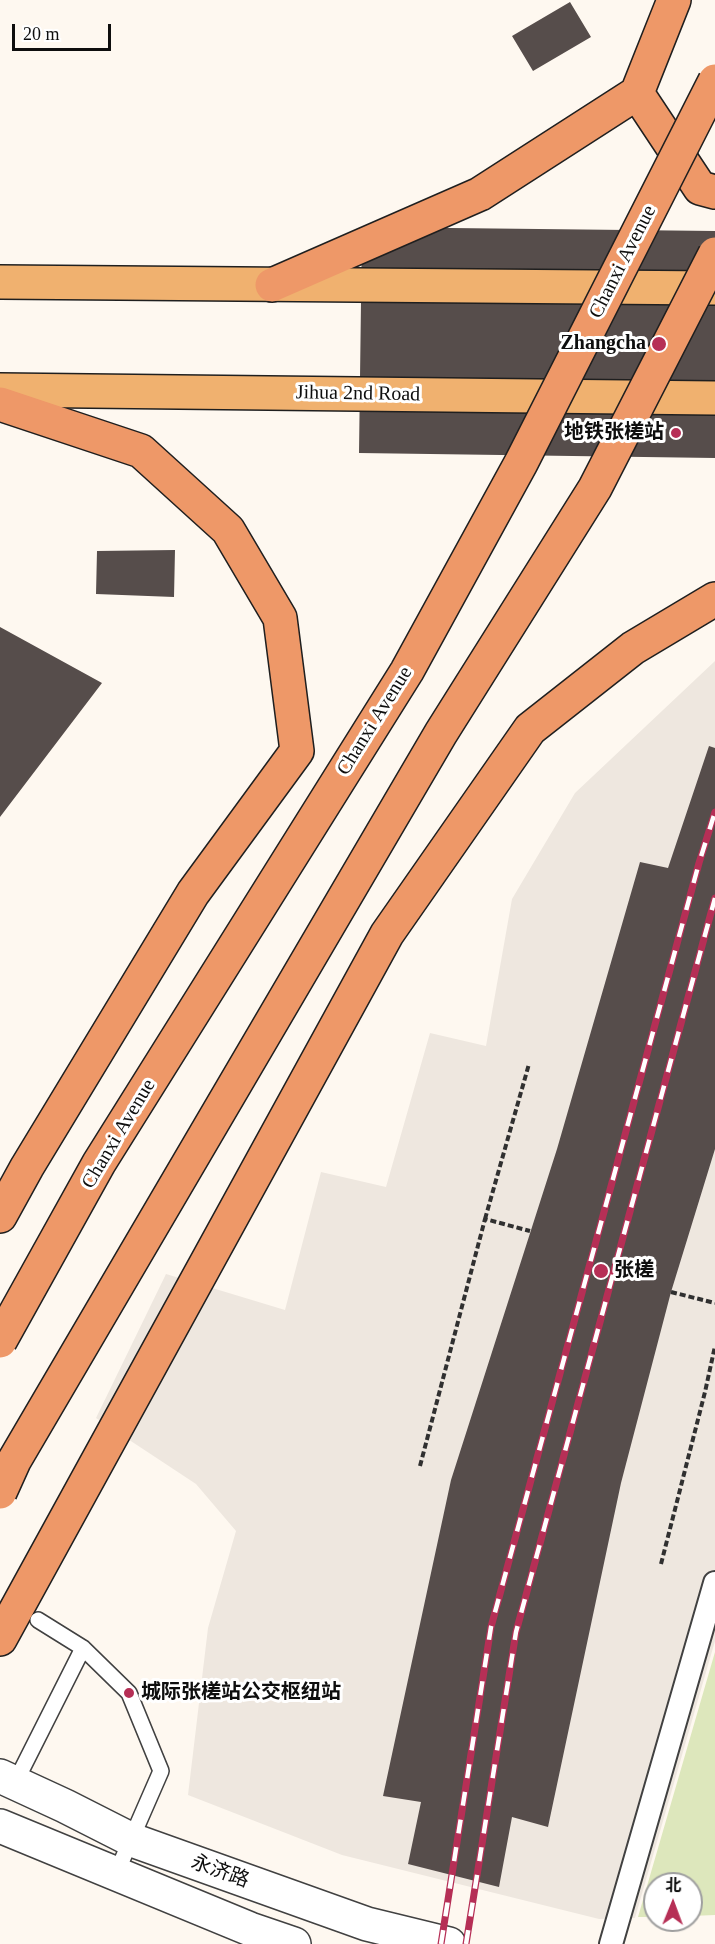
<!DOCTYPE html>
<html>
<head>
<meta charset="utf-8">
<style>
  body { margin:0 }
  #map { position:relative; width:715px; height:1944px; overflow:hidden; background:#fef8f0; font-family:"Times New Roman","Noto Sans SC",serif }
  canvas { display:block }
  .north { position:absolute; left:643px; top:1872px; width:60px; height:60px; box-sizing:border-box; background:#fff; border:2px solid #9f9f9f; border-radius:50%; rotate:1deg; font-size:16px; font-weight:700; line-height:24px; text-align:center; color:#0e0e0e }
  .north::after { content:''; display:block; margin:auto; width:21px; height:27px; background:#b62f56; clip-path:polygon(50% 0,100% 100%,50% 72%,0 100%) }
  .scale { position:absolute; left:12px; top:24px; width:99px; height:27px; box-sizing:border-box; border:3px solid #0e0e0e; border-top:0; padding-left:8px; font-size:18px; line-height:21px; white-space:nowrap; color:#0e0e0e; -webkit-text-stroke:4px #fff; paint-order:stroke }
</style>
</head>
<body>
<div id="map">
<canvas width="715" height="1944"></canvas>
<div class="north">北</div>
<div class="scale">20 m</div>
</div>
<script>
const g = document.querySelector('canvas').getContext('2d');
g.lineJoin = 'round';
function paint(path, color) { g.fillStyle = color; g.fill(path, 'evenodd'); }
const poly = rows => new Path2D(rows.map(r => 'M' + r).join(''));
function trace(path, color, width, dash) { g.strokeStyle = color; g.lineWidth = width; g.lineCap = dash ? 'butt' : 'round'; g.setLineDash(dash || []); g.stroke(path); }
function label(font, color, halo, rows, align = 'center') {
  g.font = font + ' "Times New Roman","Noto Sans SC",serif'; g.lineWidth = 6; g.setLineDash([]); g.textBaseline = 'middle'; g.strokeStyle = halo; g.fillStyle = color; for (const [text, x, y, turn = 0] of rows) {
    g.save(); g.translate(x, y); g.rotate((+turn || 0) * Math.PI / 180); g.textAlign = isNaN(turn) ? turn : align; if (halo) g.strokeText(text, 0, 0); g.fillText(text, 0, 0); g.restore();
  }
}
const green = poly([
  [715,1652,715,1915,691,1916,691,1884,655,1884,655,1917,638,1917]
]);
const plaza = poly([
  [715,661,715,1641,635,1918,599,1919,342,1855,188,1795,208,1628,236,1531,196,1484,96,1418,166,1274,285,1310,321,1172,386,1187,430,1033,486,1046,512,899,575,793]
]);
const building = poly([
  [570,2,591,37,533,71,512,36],
  [362,227,715,231,715,458,359,453],
  [175,550,174,597,96,594,97,551],
  [0,627,102,683,0,817],
  [709,746,715,748,715,1149,671,1292,621,1483,548,1827,512,1817,499,1887,408,1864,421,1802,383,1796,451,1480,557,1149,640,862,668,868]
]);
const path = poly([
  [485,1219,529,1064],
  [671,1292,715,1303],
  [420,1466,485,1219,530,1231],
  [661,1564,705,1392,715,1346]
]);
const service = poly([
  [38,1620,83,1648,129,1693,161,1771,116,1874],
  [15,1783,83,1648]
]);
const pedestrian = poly([
  [611,1944,715,1583]
]);
const tertiary = poly([
  [0,1776,65,1806,132,1840,367,1924,449,1944],
  [0,1826,250,1929,294,1944]
]);
const primary = poly([
  [0,282,715,288],
  [0,390,715,398]
]);
const trunk = poly([
  [637,93,700,188,715,192],
  [272,285,480,194,637,93,674,0],
  [0,404,141,451,228,530,280,618,297,751,193,893,27,1167,0,1216],
  [0,1639,387,934,530,729,633,648,715,599]
]);
const rail = poly([
  [441,1944,491,1627,699,863,715,812],
  [466,1944,516,1632,715,898]
]);
const trunkBridge = poly([
  [0,1341,99,1163,407,671,521,463,715,81],
  [0,1492,14,1461,441,733,595,488,715,254]
]);
const markers = [
  [659,344,8,"#b62f56"],
  [676,433,6,"#b62f56"],
  [601,1271,8,"#b62f56"],
  [129,1693,6,"#b62f56"]
];
const streetNames = [
  ["Chanxi Avenue",623,262,-63],
  ["Jihua 2nd Road",358,394,1],
  ["Chanxi Avenue",375,721,-58],
  ["Chanxi Avenue",119,1134,-59],
  ["永济路",220,1872,20]
];
const poiNames = [
  ["Zhangcha",646,344],
  ["地铁张槎站",664,433],
  ["张槎",614,1271,"left"],
  ["城际张槎站公交枢纽站",141,1693,"left"]
];
paint(green, '#dde7bc');
paint(plaza, '#eee7df');
paint(building, '#564d4b');
trace(service, '#414141', 18);
trace(pedestrian, '#414141', 26);
trace(tertiary, '#414141', 36);
trace(primary, '#1f1f1f', 36);
trace(trunk, '#1f1f1f', 36);
trace(path, '#303030', 4, [6, 3]);
trace(service, '#fff', 15);
trace(pedestrian, '#fff', 22);
trace(tertiary, '#fff', 33);
trace(primary, '#f0b16f', 33);
trace(trunk, '#ee9868', 33);
trace(rail, '#b62f56', 7);
trace(rail, '#fff', 4.5, [14]);
trace(trunkBridge, '#1f1f1f', 36, []);
trace(trunkBridge, '#ee9868', 33);
for (const [x, y, r, color] of markers) { const dot = new Path2D(); dot.arc(x, y, r, 0, 2 * Math.PI); g.fillStyle = color; g.fill(dot); trace(dot, '#fff', 2); }
label('20px', '#0e0e0e', '#fff', streetNames);
label('bold 20px', '#0e0e0e', '#fff', poiNames, 'right');
</script>
</body>
</html>
